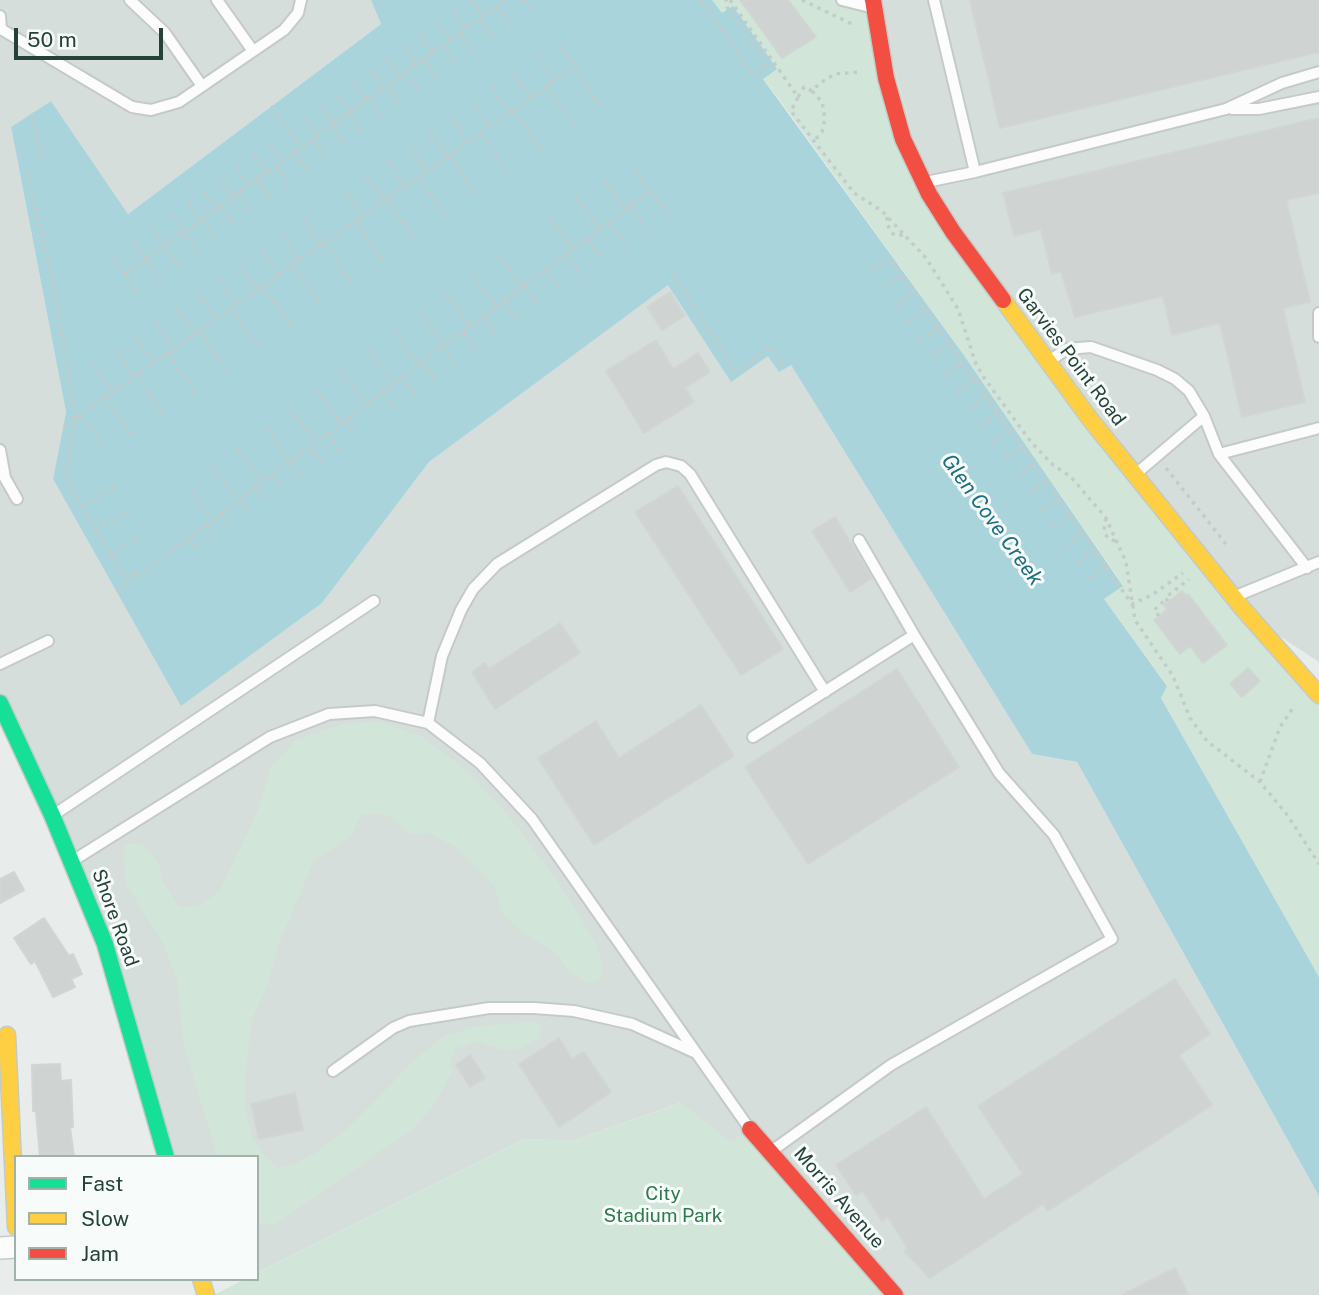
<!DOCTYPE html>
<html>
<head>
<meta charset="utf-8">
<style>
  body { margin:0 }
  #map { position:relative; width:1319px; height:1295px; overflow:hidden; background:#e8edeb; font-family:"Public Sans",sans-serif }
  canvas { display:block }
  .legend { position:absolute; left:14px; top:1155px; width:245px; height:126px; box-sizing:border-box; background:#f7fbf9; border:2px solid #a3b1ad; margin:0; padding:9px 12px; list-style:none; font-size:21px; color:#24423a }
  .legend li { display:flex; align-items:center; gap:14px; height:35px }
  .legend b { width:35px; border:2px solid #a3b1ad }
  .scale { position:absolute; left:14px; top:28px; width:149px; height:32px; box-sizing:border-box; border:4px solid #24423a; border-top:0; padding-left:9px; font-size:21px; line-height:24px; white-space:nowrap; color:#24423a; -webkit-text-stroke:5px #f7fbf9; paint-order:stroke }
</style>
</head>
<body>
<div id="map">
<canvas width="1319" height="1295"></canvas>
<ul class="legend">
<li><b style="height:9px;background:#16e098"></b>Fast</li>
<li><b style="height:9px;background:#ffcf43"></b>Slow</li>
<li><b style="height:9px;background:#f24e42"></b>Jam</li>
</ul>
<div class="scale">50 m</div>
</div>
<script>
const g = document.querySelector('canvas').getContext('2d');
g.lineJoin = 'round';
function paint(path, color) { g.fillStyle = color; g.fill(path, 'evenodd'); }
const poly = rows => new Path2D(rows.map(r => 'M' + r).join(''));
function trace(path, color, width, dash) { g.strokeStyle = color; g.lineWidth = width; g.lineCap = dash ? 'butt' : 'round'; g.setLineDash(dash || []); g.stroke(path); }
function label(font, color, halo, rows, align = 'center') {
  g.font = font + ' "Public Sans",sans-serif'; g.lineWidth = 6; g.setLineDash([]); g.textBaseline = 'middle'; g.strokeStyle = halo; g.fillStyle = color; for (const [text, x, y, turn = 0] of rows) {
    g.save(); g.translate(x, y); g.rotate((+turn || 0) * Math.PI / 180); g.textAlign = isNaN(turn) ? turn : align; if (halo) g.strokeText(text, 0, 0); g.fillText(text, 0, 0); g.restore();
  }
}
const built = poly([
  [0,0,371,0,381,24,128,214,51,101,11,127,66,412,53,479,181,705,322,603,429,462,668,284,768,355,791,365,1032,754,1077,762,1319,1196,1319,1295,899,1295,730,1142,680,1103,572,1141,525,1139,257,1273,257,1157,165,1157,105,944,0,705],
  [876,0,1319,0,1319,662,1237,608,926,185]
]);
const green = poly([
  [704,0,876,0,926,185,1319,704,1319,977,1161,698,1167,685,1104,599,1123,585,963,354,789,113],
  [380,722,422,737,465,769,508,815,557,881,597,945,603,969,599,980,589,983,569,972,555,952,522,932,501,911,495,887,456,847,430,833,409,834,392,817,377,813,361,815,351,836,314,860,279,943,268,984,251,1021,245,1078,245,1109,252,1138,264,1156,278,1168,294,1164,315,1153,347,1129,416,1059,444,1036,478,1026,533,1022,541,1026,539,1038,520,1049,502,1050,477,1041,455,1049,450,1062,452,1072,434,1105,413,1129,274,1225,258,1224,257,1157,219,1157,215,1148,184,1046,177,979,163,943,126,884,124,848,128,844,142,844,158,862,163,882,179,907,200,906,220,890,257,813,271,768,295,741,343,724],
  [681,1103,730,1142,749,1131,899,1295,214,1295,245,1279,257,1279,257,1273,525,1139,572,1141]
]);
const water = poly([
  [371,0,712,0,722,13,733,6,777,69,763,79,963,354,1123,586,1104,599,1167,686,1161,698,1319,977,1319,1196,1077,762,1032,754,791,365,779,372,768,356,731,382,668,285,429,462,322,603,181,706,53,479,66,412,11,127,51,101,128,214,381,24]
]);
const building = poly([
  [740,0,788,0,816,37,782,58,740,0],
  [970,0,1319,0,1319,52,1000,128,970,0],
  [1319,118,1319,193,1286,200,1310,302,1283,308,1305,402,1242,417,1220,323,1172,335,1163,296,1075,317,1061,271,1052,274,1041,229,1014,236,1003,193,1319,118],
  [670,292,685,316,662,330,647,307,670,292],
  [656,340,673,369,698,353,710,372,685,388,694,402,644,433,606,371,656,340],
  [678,486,783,649,741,675,635,512,678,486],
  [835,517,872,578,850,592,812,531,835,517],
  [1182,591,1186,596,1188,594,1227,645,1203,663,1190,646,1180,654,1154,620,1167,610,1164,605,1182,591],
  [560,623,580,653,495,709,472,672,485,663,489,669,560,623],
  [1248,668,1260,681,1242,697,1230,684,1248,668],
  [897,669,959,767,808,864,745,767,897,669],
  [701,705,734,756,594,845,538,758,596,721,619,758,701,705],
  [14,872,24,890,0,903,0,879,14,872],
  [44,918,69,956,73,954,82,974,71,979,75,987,53,997,35,961,31,964,14,938,44,918],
  [1175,979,1210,1034,1179,1055,1212,1105,1048,1211,1043,1204,930,1278,904,1251,908,1249,888,1217,882,1221,863,1191,856,1195,836,1165,926,1107,984,1199,1023,1174,978,1106,1175,979],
  [559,1038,572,1059,584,1052,611,1092,559,1127,519,1064,559,1038],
  [470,1055,485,1078,470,1087,456,1065,470,1055],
  [60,1064,61,1081,71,1080,73,1127,70,1127,74,1157,40,1157,36,1111,33,1111,32,1065,60,1064],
  [295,1093,303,1130,259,1139,251,1104,295,1093],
  [1175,1268,1188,1295,1122,1295,1175,1268]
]);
const path = poly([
  [471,0,483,16],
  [523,0,530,9],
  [701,0,754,76,768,66,727,7,726,0],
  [730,0,798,97,791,111,854,193,882,211,926,258,958,309,976,364,985,379,1031,442,1053,465,1071,477,1106,518,1126,562,1135,620,1173,676,1190,718,1207,741,1260,782,1288,816,1319,864],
  [802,0,852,24],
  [497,6,512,26],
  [453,11,466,28],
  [480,19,493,39],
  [437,23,450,40],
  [460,33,475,52],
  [421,34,433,52],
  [404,46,417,64],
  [442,46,457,65],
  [538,56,554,81],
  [387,59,400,76],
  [424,59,438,79],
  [575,67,602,108],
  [371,70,384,88],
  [406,72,420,92],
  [513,73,531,98],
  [354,82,367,100],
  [387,86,401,106],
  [547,87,577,130],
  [493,88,510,112],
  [812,91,822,102,825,118,822,132,814,141],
  [339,95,350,112],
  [798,97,804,87,812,91,820,83,835,74,859,72],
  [369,99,383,119],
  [473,103,489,127],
  [271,106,302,147],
  [322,106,335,124],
  [513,110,544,153],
  [32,113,44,163],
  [350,113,364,133],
  [452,117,468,142],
  [306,119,318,136],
  [331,126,347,147],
  [430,132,447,156],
  [481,133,508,172],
  [313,139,328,159],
  [270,144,283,161],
  [410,147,426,171],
  [295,152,310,174],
  [450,155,476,194],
  [254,156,267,173],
  [389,161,405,185],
  [276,166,291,187],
  [238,168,250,185],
  [28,174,53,282,76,417,66,478,123,576,141,572],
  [366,175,384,201],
  [419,177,445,216],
  [222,179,234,196],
  [258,179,272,200],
  [605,180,625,210],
  [346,191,362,216],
  [650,191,668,213],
  [205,192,217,209],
  [239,193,253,214],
  [577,198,600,229],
  [387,199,413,238],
  [189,203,200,220],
  [221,206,235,226],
  [630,206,646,230],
  [171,215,198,253],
  [887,217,887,224,892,233,897,236,906,234],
  [551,218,573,249],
  [203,219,217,240],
  [303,220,321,245],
  [356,221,382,259],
  [609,222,625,245],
  [153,229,179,267],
  [282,235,300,260],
  [588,239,603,261],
  [134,242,161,280],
  [325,243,351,281],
  [261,250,279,275],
  [566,254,582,277],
  [499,255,522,287],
  [114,258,126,274,506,0],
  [293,265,319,303],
  [239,266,258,290],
  [546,270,561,292],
  [872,271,890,259,1132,604,1152,595,1183,573],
  [126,274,140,293],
  [473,274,496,306],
  [674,275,736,373,771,347,785,368],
  [219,279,237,305],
  [525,286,540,307],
  [262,287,290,324],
  [884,288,901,276],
  [446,293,470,325],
  [198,294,216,319],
  [504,301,519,322],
  [895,305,913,293],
  [177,309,195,334],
  [231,309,259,346],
  [420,312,445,345],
  [484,316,498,337],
  [907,322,925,310],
  [157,323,174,349],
  [200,331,226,370],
  [394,331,419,365],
  [463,332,479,352],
  [136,337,154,363],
  [920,340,938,328],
  [443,347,457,367],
  [116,350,134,377],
  [368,350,393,384],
  [169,353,195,392],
  [933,357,950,345],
  [423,362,436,381],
  [94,365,112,392],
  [341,371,367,404],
  [944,374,962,362],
  [137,375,163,415],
  [402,377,416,397],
  [315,390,342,423],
  [957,391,974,379],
  [383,393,395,408],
  [105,397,132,435],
  [969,408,986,396],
  [290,409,317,441],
  [80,415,102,444],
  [346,420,355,433],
  [981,425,998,413],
  [64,426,575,67,558,42],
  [266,428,303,478],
  [328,433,340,450],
  [993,442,1010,430],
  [310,447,322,463],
  [237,449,264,481],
  [1005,459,1022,447],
  [212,467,250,513],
  [1166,468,1226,544],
  [273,475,283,488],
  [1017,476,1034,464],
  [256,487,266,501],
  [191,491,213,519],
  [1029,493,1046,482],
  [82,505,116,486],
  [1041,511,1058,498],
  [222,512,232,526],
  [1106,518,1104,530,1105,534,1109,539,1118,542],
  [206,525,217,539],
  [1053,528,1070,516],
  [96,530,129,512],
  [189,538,200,551],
  [1065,545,1082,533],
  [110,554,136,538],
  [1078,562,1094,550],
  [1089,578,1106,567],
  [117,592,650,191,635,170],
  [1168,601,1165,598,1189,579],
  [1159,616,1154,610,1166,599],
  [1260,782,1280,727,1295,705]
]);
const lane = poly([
  [130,0,165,33,202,86],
  [217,0,253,51],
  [842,0,870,7],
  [934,0,975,172,1226,109,1282,83,1319,72],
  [0,16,1,29,132,107,151,110,179,102,284,30,298,13,301,0],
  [1232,109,1259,109,1319,97],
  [926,182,975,172],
  [1319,313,1319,337],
  [1052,359,1067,349,1091,347,1157,370,1175,379,1189,391,1204,416,1219,454,1307,568],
  [0,450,5,478,17,499],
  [1219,454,1319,428],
  [1137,473,1204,416],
  [859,540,914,635],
  [1236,596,1319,562],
  [0,664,48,641],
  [428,723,442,656,461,610,473,589,497,564,656,465,666,462,681,466,690,474,825,692],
  [753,737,914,635,999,773,1054,835,1112,939,891,1065,773,1150],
  [55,814,374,601],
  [74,860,270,737,329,714,375,711,428,723,480,763,532,819,749,1128],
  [333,1071,393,1028,409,1021,489,1008,534,1008,574,1011,632,1024,694,1052]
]);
const street = poly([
  [0,1248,16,1247]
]);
const fast = poly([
  [0,703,52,815,105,944,166,1157]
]);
const slow = poly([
  [1003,300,1090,419,1243,609,1319,695],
  [7,1035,16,1227],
  [201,1279,206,1295]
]);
const jam = poly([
  [873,0,886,78,903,139,929,194,953,232,1003,300],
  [750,1129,895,1295]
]);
const streetNames = [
  ["Garvies Point Road",1071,357,53],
  ["Shore Road",115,918,70],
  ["Morris Avenue",839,1198,49]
];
const parkNames = [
  ["City",663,1194],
  ["Stadium Park",663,1216]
];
const waterNames = [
  ["Glen Cove Creek",992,520,54]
];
paint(built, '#d6dedb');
paint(green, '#d1e6d8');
paint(water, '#a9d4db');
paint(building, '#cfd4d2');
trace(building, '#d1d6d4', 2);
trace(lane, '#c5cac8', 14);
trace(street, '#c5cac8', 24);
trace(fast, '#c3cbc8', 19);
trace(slow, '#c3cbc8', 19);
trace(jam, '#c3cbc8', 19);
trace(path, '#c3ccca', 3.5, [3.5, 5]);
trace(lane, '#fcfcfc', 10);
trace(street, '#fcfcfc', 21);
trace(fast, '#16e098', 16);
trace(slow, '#ffcf43', 16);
trace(jam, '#f24e42', 16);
label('19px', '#24423a', '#f7fbf9', streetNames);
label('19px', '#2d7a4b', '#f7fbf9', parkNames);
label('italic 21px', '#1c6f80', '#f7fbf9', waterNames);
</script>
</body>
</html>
